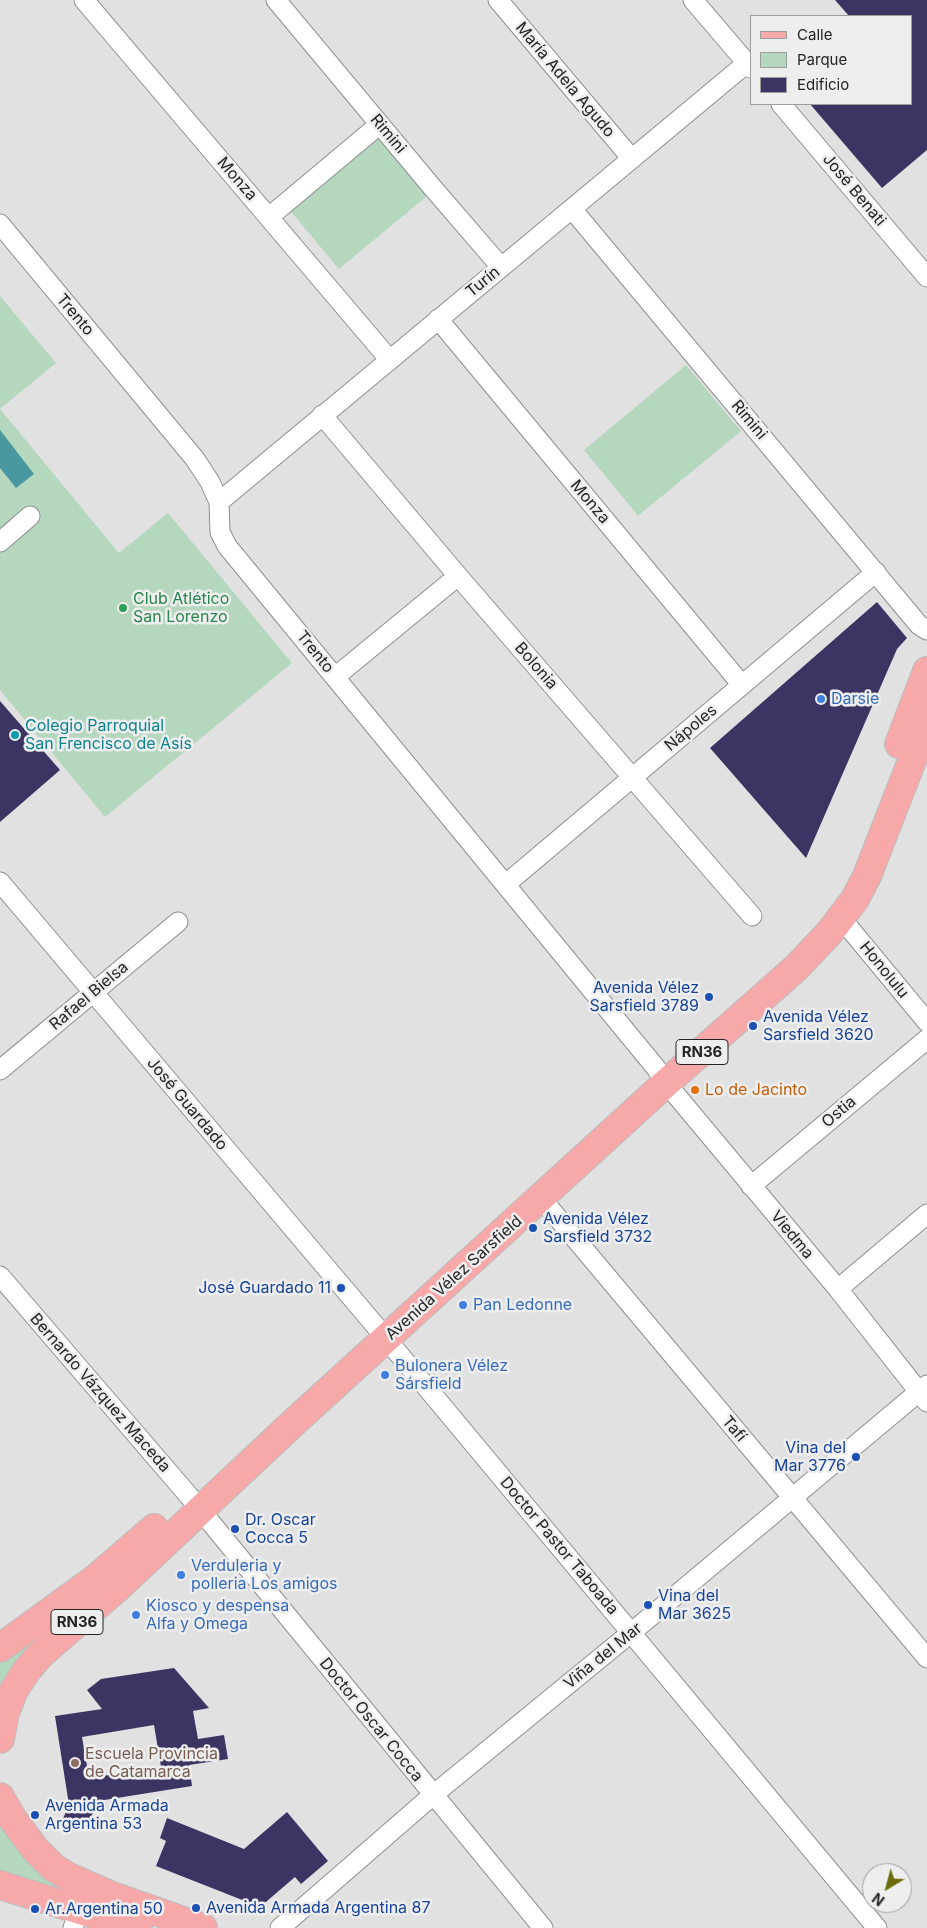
<!DOCTYPE html>
<html>
<head>
<meta charset="utf-8">
<style>
  body { margin:0 }
  #map { position:relative; width:927px; height:1928px; overflow:hidden; background:#e1e1e2; font-family:Inter,sans-serif }
  canvas { display:block }
  .legend { position:absolute; left:750px; top:15px; width:162px; height:90px; box-sizing:border-box; background:#eeeeef; border:1px solid #9d9d9e; margin:0; padding:6px 9px; list-style:none; font-size:15px; color:#242424 }
  .legend li { display:flex; align-items:center; gap:10px; height:25px }
  .legend b { width:25px; border:1px solid #9d9d9e }
  .north { position:absolute; left:862px; top:1863px; width:50px; height:50px; box-sizing:border-box; background:#eeeeef; border:1px solid #9d9d9e; border-radius:50%; rotate:217deg; font-size:14px; font-weight:700; line-height:20px; text-align:center; color:#242424 }
  .north::after { content:''; display:block; margin:auto; width:18px; height:22px; background:#6c6c0c; clip-path:polygon(50% 0,100% 100%,50% 72%,0 100%) }
</style>
</head>
<body>
<div id="map">
<canvas width="927" height="1928"></canvas>
<ul class="legend">
<li><b style="height:6px;background:#f7a9aa"></b>Calle</li>
<li><b style="height:14px;background:#b4d7be"></b>Parque</li>
<li><b style="height:14px;background:#3c3563"></b>Edificio</li>
</ul>
<div class="north">N</div>
</div>
<script>
const g = document.querySelector('canvas').getContext('2d');
g.lineJoin = 'round';
function paint(path, color) { g.fillStyle = color; g.fill(path, 'evenodd'); }
const poly = rows => new Path2D(rows.map(r => 'M' + r).join(''));
function trace(path, color, width, dash) { g.strokeStyle = color; g.lineWidth = width; g.lineCap = dash ? 'butt' : 'round'; g.setLineDash(dash || []); g.stroke(path); }
function label(font, color, halo, rows, align = 'center') {
  g.font = font + ' Inter,sans-serif'; g.lineWidth = 5; g.setLineDash([]); g.textBaseline = 'middle'; g.strokeStyle = halo; g.fillStyle = color; for (const [text, x, y, turn = 0] of rows) {
    g.save(); g.translate(x, y); g.rotate((+turn || 0) * Math.PI / 180); g.textAlign = isNaN(turn) ? turn : align; if (halo) g.strokeText(text, 0, 0); g.fillText(text, 0, 0); g.restore();
  }
}
const green = poly([
  [380,130,432,192,339,269,287,207],
  [0,296,56,363,0,409,119,553,168,513,292,663,105,817,0,690],
  [686,365,741,431,638,516,584,450],
  [87,1598,0,1693,0,1661],
  [0,1815,67,1887,67,1895,0,1876]
]);
const water = poly([
  [0,430,34,474,16,488,0,468]
]);
const building = poly([
  [835,0,927,0,927,150,882,188,810,104,911,104,911,16,849,16],
  [877,602,907,638,897,649,806,858,710,748],
  [0,701,60,770,0,822],
  [174,1668,209,1708,193,1711,198,1739,224,1735,228,1759,189,1765,192,1786,98,1801,85,1831,62,1821,69,1805,55,1716,102,1709,87,1690,101,1679],
  [154,1725,161,1767,89,1778,82,1737],
  [287,1812,328,1861,301,1884,295,1877,260,1907,156,1866,166,1841,160,1838,167,1818,244,1849]
]);
const minor = poly([
  [84,0,389,359],
  [276,0,432,187,501,267],
  [498,0,632,159],
  [693,0,751,68],
  [781,104,927,277],
  [572,209,919,625,927,630],
  [269,217,380,124],
  [0,224,195,459,210,482,219,502,220,532,227,546,656,1068,666,1083,838,1289,927,1402],
  [438,319,742,685],
  [322,415,458,576,752,916],
  [219,502,747,63],
  [0,542,30,516],
  [335,677,458,576],
  [0,882,368,1317,877,1928],
  [506,884,876,572],
  [841,918,927,1022],
  [0,1070,178,922],
  [751,1186,927,1039],
  [541,1198,927,1658],
  [0,1276,189,1496,543,1928],
  [838,1289,927,1214],
  [73,1928,79,1911,80,1898],
  [280,1928,433,1795,632,1632,927,1385]
]);
const primary = poly([
  [899,744,927,671],
  [0,1648,95,1579,154,1528],
  [0,1739,5,1713,14,1690,27,1670,41,1654,115,1590,291,1425,666,1083,797,967,830,932,855,899,867,876,927,722],
  [0,1797,12,1818,35,1849,54,1868,69,1877,112,1896,203,1928],
  [0,1885,138,1928]
]);
const markers = [
  [123,608,5,"#2e9e5b"],
  [821,699,5,"#3f7fe0"],
  [15,735,5,"#0f9aa8"],
  [709,997,5,"#1a4fb4"],
  [753,1026,5,"#1a4fb4"],
  [695,1090,5,"#e8710a"],
  [533,1228,5,"#1a4fb4"],
  [341,1288,5,"#1a4fb4"],
  [463,1305,5,"#3f7fe0"],
  [385,1375,5,"#3f7fe0"],
  [856,1457,5,"#1a4fb4"],
  [235,1529,5,"#1a4fb4"],
  [181,1575,5,"#3f7fe0"],
  [648,1605,5,"#1a4fb4"],
  [136,1615,5,"#3f7fe0"],
  [75,1763,5,"#8d6e63"],
  [35,1815,5,"#1a4fb4"],
  [196,1908,5,"#1a4fb4"],
  [35,1909,5,"#1a4fb4"]
];
const shields = [
  [702,1052,52],
  [77,1622,52]
];
const shieldNames = [
  ["RN36",702,1052],
  ["RN36",77,1622]
];
const streetNames = [
  ["María Adela Agudo",565,80,50],
  ["Rimini",388,134,50],
  ["Monza",237,179,49],
  ["José Benati",854,190,50],
  ["Turín",483,282,-39],
  ["Trento",75,315,50],
  ["Rimini",749,420,50],
  ["Monza",590,502,50],
  ["Trento",315,652,51],
  ["Bolonia",536,666,49],
  ["Nápoles",691,728,-40],
  ["Honolulu",884,970,51],
  ["Rafael Bielsa",89,996,-40],
  ["José Guardado",187,1104,50],
  ["Ostia",839,1112,-40],
  ["Viedma",792,1235,50],
  ["Avenida Vélez Sarsfield",454,1278,-42],
  ["Bernardo Vázquez Maceda",100,1393,49],
  ["Tafí",734,1429,50],
  ["Doctor Pastor Taboada",559,1546,50],
  ["Viña del Mar",603,1656,-39],
  ["Doctor Oscar Cocca",371,1720,51]
];
const leisureNames = [
  ["Club Atlético",133,599],
  ["San Lorenzo",133,617]
];
const shopNames = [
  ["Darsie",831,699],
  ["Pan Ledonne",473,1305],
  ["Bulonera Vélez",395,1366],
  ["Sársfield",395,1384],
  ["Verduleria y",191,1566],
  ["polleria Los amigos",191,1584],
  ["Kiosco y despensa",146,1606],
  ["Alfa y Omega",146,1624]
];
const cultureNames = [
  ["Colegio Parroquial",25,726],
  ["San Frencisco de Asís",25,744]
];
const transitNames = [
  ["Avenida Vélez",699,988,"right"],
  ["Sarsfield 3789",699,1006,"right"],
  ["Avenida Vélez",763,1017],
  ["Sarsfield 3620",763,1035],
  ["Avenida Vélez",543,1219],
  ["Sarsfield 3732",543,1237],
  ["José Guardado 11",331,1288,"right"],
  ["Vina del",846,1448,"right"],
  ["Mar 3776",846,1466,"right"],
  ["Dr. Oscar",245,1520],
  ["Cocca 5",245,1538],
  ["Vina del",658,1596],
  ["Mar 3625",658,1614],
  ["Avenida Armada",45,1806],
  ["Argentina 53",45,1824],
  ["Avenida Armada Argentina 87",206,1908],
  ["Ar.Argentina 50",45,1909]
];
const foodNames = [
  ["Lo de Jacinto",705,1090]
];
const educationNames = [
  ["Escuela Provincia",85,1754],
  ["de Catamarca",85,1772]
];
paint(green, '#b4d7be');
paint(water, '#4998a0');
paint(building, '#3c3563');
trace(minor, '#8e8e8f', 21);
trace(primary, '#bdbdbd', 30);
trace(minor, '#fff', 19);
trace(primary, '#f7a9aa', 28);
for (const [x, y, r, color] of markers) { const dot = new Path2D(); dot.arc(x, y, r, 0, 2 * Math.PI); g.fillStyle = color; g.fill(dot); trace(dot, '#eeeeef', 2); }
for (const [x, y, w] of shields) { const box = new Path2D(); box.roundRect(x - w / 2, y - 12.5, w, 25, 4); g.fillStyle = '#eeeeef'; g.fill(box); trace(box, '#242424', 1); }
label('bold 15px', '#242424', null, shieldNames);
label('16px', '#242424', '#eeeeef', streetNames);
label('16px', '#27864d', '#eeeeef', leisureNames, 'left');
label('16px', '#366cbe', '#eeeeef', shopNames, 'left');
label('16px', '#0d838f', '#eeeeef', cultureNames, 'left');
label('16px', '#164399', '#eeeeef', transitNames, 'left');
label('16px', '#c56008', '#eeeeef', foodNames, 'left');
label('16px', '#785e54', '#eeeeef', educationNames, 'left');
</script>
</body>
</html>
